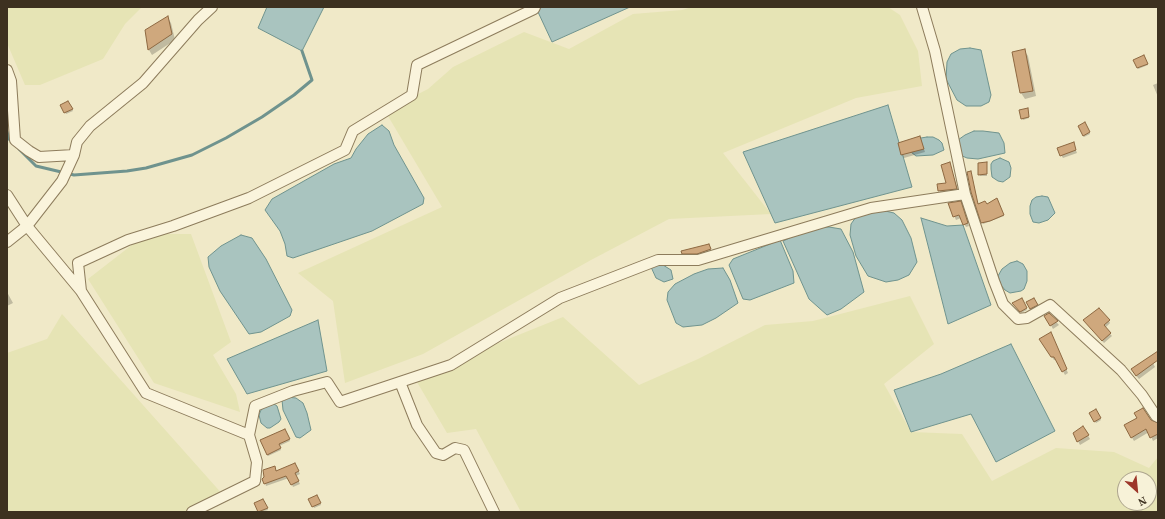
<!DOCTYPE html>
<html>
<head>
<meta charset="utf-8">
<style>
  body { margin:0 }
  #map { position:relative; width:1165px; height:519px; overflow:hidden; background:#f0e9c8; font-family:"Source Serif 4",serif }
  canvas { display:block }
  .frame { position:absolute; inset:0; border:8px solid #3d3120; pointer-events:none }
  .north { position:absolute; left:1117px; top:471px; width:40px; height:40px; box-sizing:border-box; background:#f7f2d8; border:1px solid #ada58e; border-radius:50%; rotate:153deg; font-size:11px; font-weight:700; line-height:16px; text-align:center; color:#3d3120 }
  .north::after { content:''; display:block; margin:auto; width:14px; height:18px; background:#9d372a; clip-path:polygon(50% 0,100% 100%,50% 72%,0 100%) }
</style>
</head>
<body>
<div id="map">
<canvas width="1165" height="519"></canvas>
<div class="frame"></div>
<div class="north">N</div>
</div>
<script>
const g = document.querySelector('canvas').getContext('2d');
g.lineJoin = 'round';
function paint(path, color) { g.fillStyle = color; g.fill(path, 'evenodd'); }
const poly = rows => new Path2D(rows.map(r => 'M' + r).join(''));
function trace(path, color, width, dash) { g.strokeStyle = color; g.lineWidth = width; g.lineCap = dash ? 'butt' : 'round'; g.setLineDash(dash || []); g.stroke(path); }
const farmland = poly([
  [7,7,142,7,125,24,103,59,40,85,25,85,7,43],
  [692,7,888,7,900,15,918,51,922,86,856,98,723,153,771,214,669,219,591,260,423,354,345,383,333,301,298,273,442,207,385,111,428,89,453,67,524,32,569,49,633,14,682,10],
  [146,234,191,234,231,342,213,355,236,394,240,412,154,383,88,279],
  [910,296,934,344,884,384,911,432,962,434,992,481,1056,448,1114,452,1149,468,1158,457,1158,512,521,512,476,429,447,433,414,377,563,317,639,385,698,359,765,325,813,321],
  [1125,479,1149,479,1149,503,1125,503],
  [62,314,224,496,186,512,7,512,7,353,47,339]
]);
const water = poly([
  [267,7,324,7,302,51,258,28,267,7],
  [541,7,630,7,552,42,538,12,541,7],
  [970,48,981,50,991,95,989,102,981,106,966,106,957,100,946,79,947,62,951,54,960,49,970,48],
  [888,105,912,187,775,223,743,152,888,105],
  [382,125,389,131,394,145,424,198,423,204,372,231,293,258,287,256,285,244,280,231,265,210,272,199,334,164,351,158,356,149,368,134,382,125],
  [974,131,983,131,999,133,1004,143,1005,153,978,159,967,158,960,155,958,140,965,135,974,131],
  [927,137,933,137,939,140,942,143,944,150,933,155,916,156,911,152,915,139,927,137],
  [1000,158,1009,162,1011,168,1010,177,1003,182,998,181,992,177,991,169,991,164,993,161,1000,158],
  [1042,196,1048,197,1055,213,1048,220,1039,223,1033,222,1030,214,1030,206,1032,200,1036,197,1042,196],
  [881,210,894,213,902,220,911,238,917,262,909,275,898,280,886,282,868,276,856,256,850,235,851,224,856,217,881,210],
  [921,218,947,226,963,225,991,305,948,324,921,218],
  [821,227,829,227,841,229,853,252,864,292,841,309,827,315,809,299,783,241,794,236,821,227],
  [241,235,252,238,266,259,292,310,290,316,261,332,249,334,220,291,209,267,208,257,221,246,241,235],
  [780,240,793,271,794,283,750,300,743,299,729,265,733,259,780,240],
  [1017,261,1023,264,1027,271,1027,281,1024,289,1021,291,1010,293,1005,290,1001,285,998,276,1002,269,1010,263,1017,261],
  [657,263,663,265,671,270,673,279,664,282,656,278,651,267,657,263],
  [723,268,730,280,738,303,716,318,702,325,683,327,676,323,667,300,668,292,675,284,694,274,708,269,723,268],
  [318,320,327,371,247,394,227,359,318,320],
  [1011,344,1055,431,996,462,971,414,911,432,894,390,941,374,1011,344],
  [287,397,296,398,303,403,307,413,311,430,300,438,296,437,283,410,282,400,287,397],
  [274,404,277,406,281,419,279,422,270,428,267,428,261,423,259,415,261,410,267,405,274,404]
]);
const shadow = poly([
  [168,18,171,23,175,40,152,55,149,50,146,31],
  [1024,50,1028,56,1036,96,1025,99,1021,93,1013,53],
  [1144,57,1148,65,1138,69,1134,60],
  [1158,83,1158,97,1153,85],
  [68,102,73,111,66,114,61,105],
  [1028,111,1029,118,1023,120,1022,118],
  [1085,123,1090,134,1084,137,1079,126],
  [920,138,925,152,904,158,902,154],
  [1073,143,1077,153,1063,158,1061,155],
  [949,163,959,192,941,195,938,185,948,183],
  [986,163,987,176,980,176,979,174],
  [997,199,1004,216,983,224,982,222,987,205],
  [949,204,962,206,969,226,966,227,961,218,956,220],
  [709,245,712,253,685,257,683,253],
  [7,292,13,303,7,306],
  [1034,299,1038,306,1031,310,1028,303],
  [1021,300,1027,310,1021,313,1014,305],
  [1049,314,1059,325,1053,329,1046,316],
  [1084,320,1109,321,1110,323,1105,328,1112,336,1104,343],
  [1052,337,1068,373,1065,375,1057,360,1054,360,1042,343],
  [1150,357,1155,367,1139,379,1134,373],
  [1095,410,1101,420,1096,423,1090,413],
  [1139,418,1150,421,1158,426,1158,438,1153,441,1149,432,1134,441,1125,426],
  [1083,427,1090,439,1080,445,1074,433],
  [284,430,290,441,279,446,281,450,268,456,261,441],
  [295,464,300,474,296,476,300,484,293,487,289,478,266,486,265,483,276,470,277,473],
  [317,496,321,505,314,508,310,500],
  [263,500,268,510,259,512,255,504]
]);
const stream = poly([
  [7,132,9,139,13,142],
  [19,149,36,166,74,175,127,171,146,168,192,155,226,138,262,117,294,95,312,80,302,51]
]);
const building = poly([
  [168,16,172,34,148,50,145,30,168,16],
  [1025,49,1033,91,1020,93,1012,52,1025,49],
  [1144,55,1148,64,1137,68,1133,60,1144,55],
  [68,101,73,109,64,113,60,105,68,101],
  [1028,108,1029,117,1021,119,1019,110,1028,108],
  [1085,122,1090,132,1083,136,1078,126,1085,122],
  [920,136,924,149,901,155,898,143,920,136],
  [1074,142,1076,150,1060,156,1057,148,1074,142],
  [950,162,957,189,938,191,937,184,946,183,941,165,950,162],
  [987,162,987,174,978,175,978,163,987,162],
  [971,171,978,204,985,201,987,204,997,198,1004,215,990,221,981,223,971,192,967,172,971,171],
  [961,201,968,223,963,225,959,215,953,217,948,203,961,201],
  [709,244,711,249,697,254,682,254,681,251,709,244],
  [1022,298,1027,308,1020,312,1012,303,1022,298],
  [1034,298,1038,305,1030,309,1026,302,1034,298],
  [1099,308,1110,320,1104,325,1111,333,1102,341,1083,320,1099,308],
  [1049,313,1058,321,1050,326,1044,316,1049,313],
  [1051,332,1067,369,1062,372,1054,357,1051,357,1039,339,1051,332],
  [1158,351,1158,360,1136,376,1131,369,1158,351],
  [1143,408,1151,420,1158,423,1158,434,1150,438,1146,429,1131,438,1124,425,1137,418,1134,413,1143,408],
  [1096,409,1101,418,1094,422,1089,413,1096,409],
  [1083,426,1089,435,1077,442,1073,433,1083,426],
  [285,429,290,439,279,444,281,448,267,455,260,440,285,429],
  [295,463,299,471,295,473,299,481,291,485,286,476,264,484,262,479,264,477,263,470,275,466,276,471,295,463],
  [317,495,321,503,312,507,308,499,317,495],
  [263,499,268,508,258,512,254,503,263,499]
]);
const minor = poly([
  [7,70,11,81,15,140,29,151,39,157,74,155],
  [965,194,994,281,1003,304,1018,319,1027,318,1050,305,1121,370,1142,395,1156,416,1158,417],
  [7,195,27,226,81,291,78,263,128,240,173,226,249,198,345,150,353,131,412,95,417,65,534,9,535,7],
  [7,242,27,226,62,181,74,155,77,142,90,126,143,83,198,20,212,7],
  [81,291,146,393,249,435,255,406,293,391,327,382,340,402,451,365,560,298,658,260,698,260,871,208,965,194,935,51,922,7],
  [400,382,417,425,436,453,443,455,455,448,464,450,494,512],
  [192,512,255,481,257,462,249,435]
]);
paint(farmland, '#e6e4b5');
paint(water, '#a9c4bf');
trace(water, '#6f938e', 1);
paint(shadow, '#0003');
trace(stream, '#6f938e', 3);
paint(building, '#cfa87d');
trace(building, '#8d6841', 1);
trace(minor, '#8d7c5c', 12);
trace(minor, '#faf4dc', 10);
</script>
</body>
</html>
